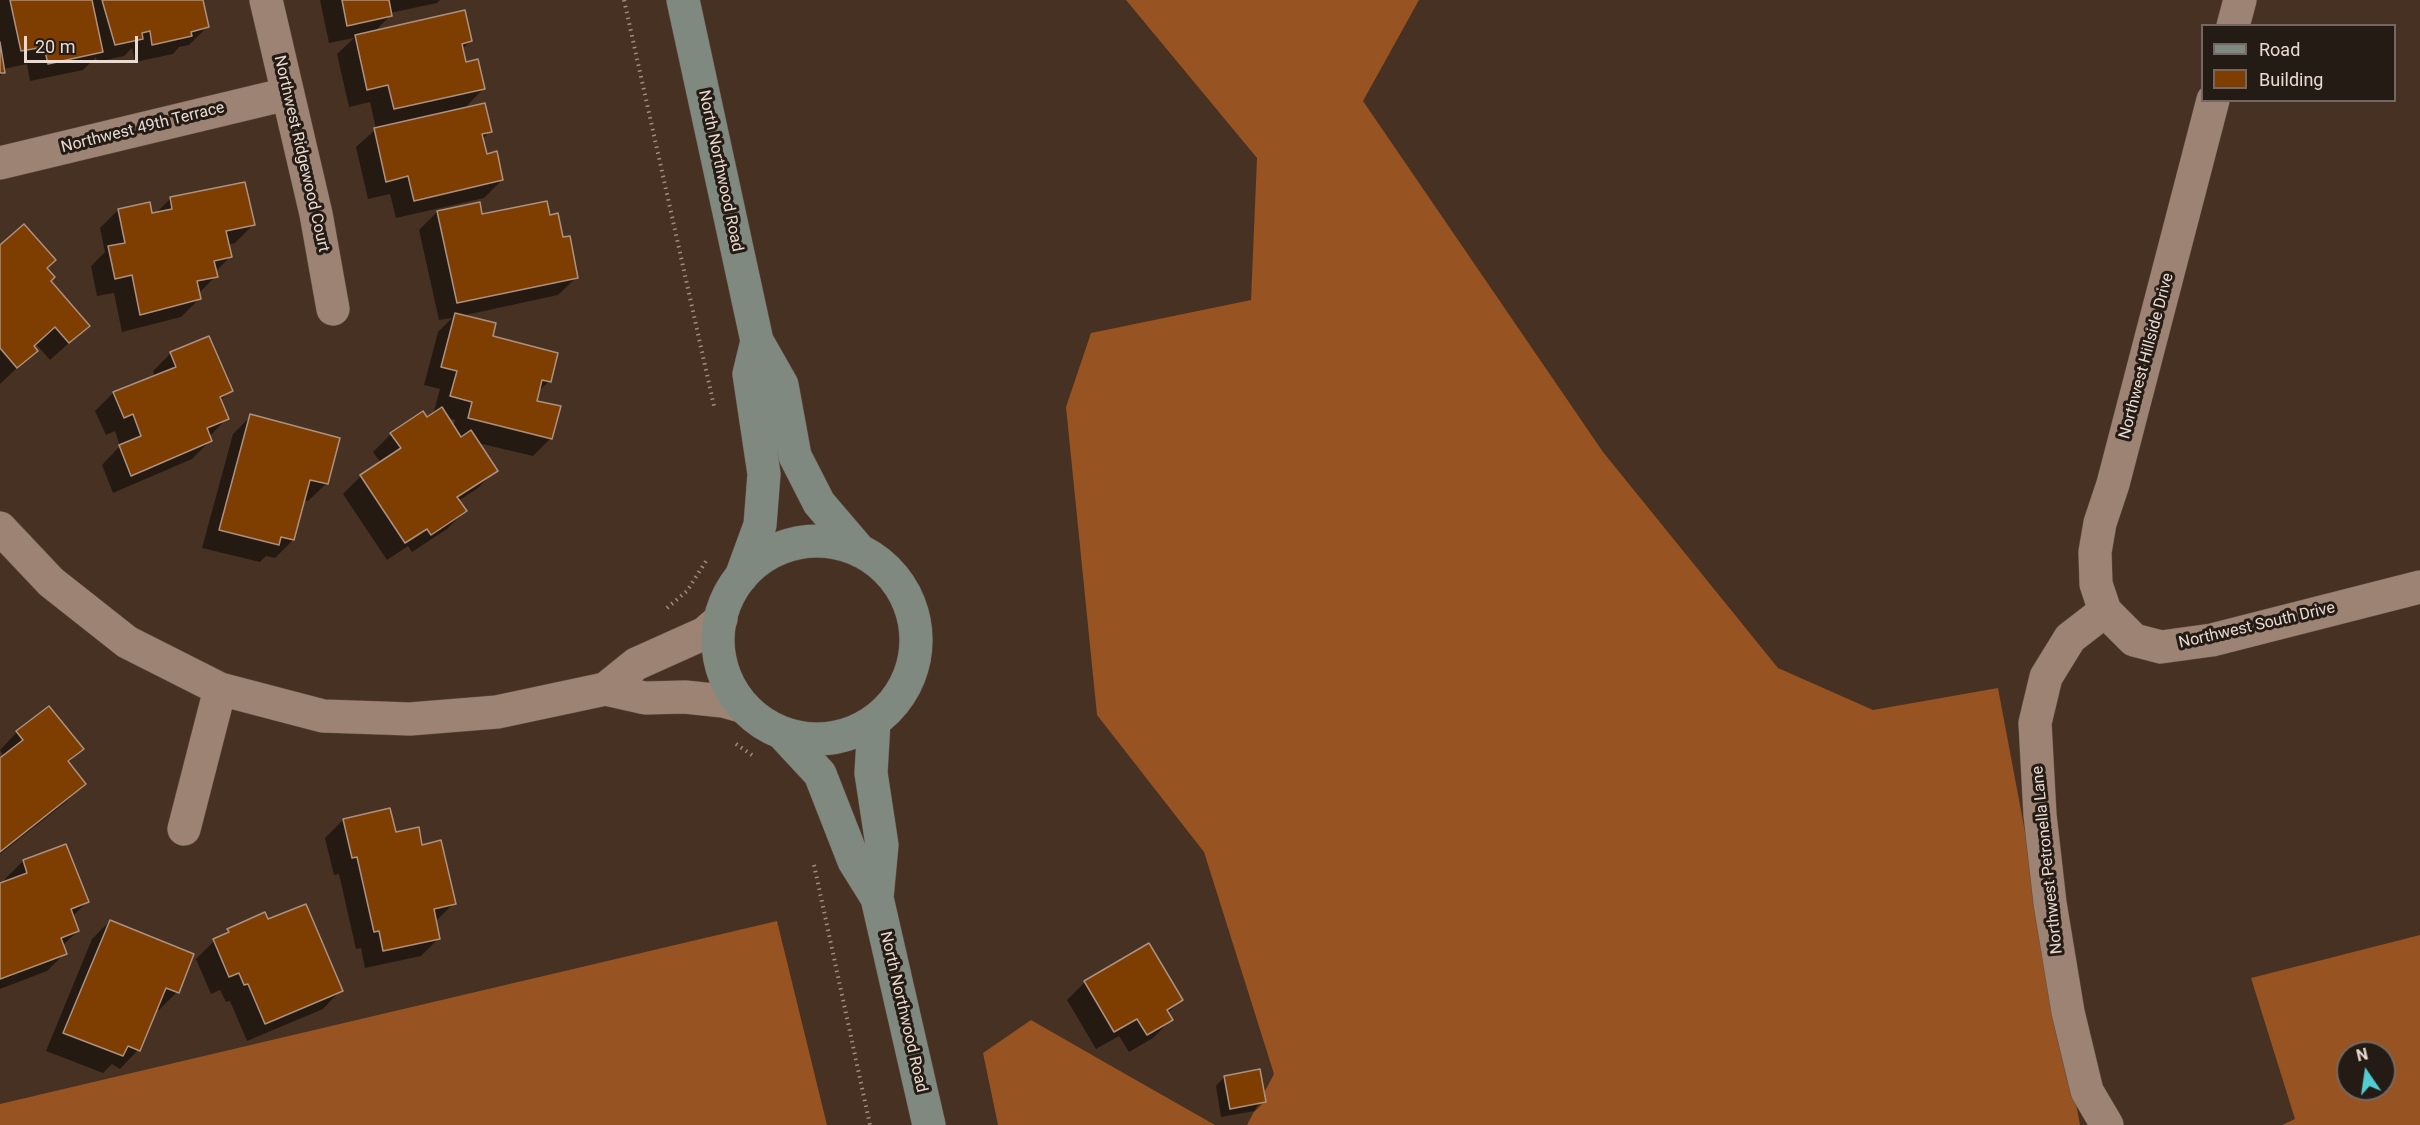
<!DOCTYPE html>
<html>
<head>
<meta charset="utf-8">
<style>
  body { margin:0 }
  #map { position:relative; width:2420px; height:1125px; overflow:hidden; background:#473122; font-family:Roboto,sans-serif }
  canvas { display:block }
  .legend { position:absolute; left:2201px; top:24px; width:195px; height:78px; box-sizing:border-box; background:#251b15; border:2px solid #736861; margin:0; padding:8px 10px; list-style:none; font-size:18px; color:#e9dbd2 }
  .legend li { display:flex; align-items:center; gap:12px; height:30px }
  .legend b { width:30px; border:2px solid #736861 }
  .north { position:absolute; left:2336px; top:1041px; width:60px; height:60px; box-sizing:border-box; background:#251b15; border:2px solid #736861; border-radius:50%; rotate:347deg; font-size:16px; font-weight:700; line-height:24px; text-align:center; color:#e9dbd2 }
  .north::after { content:''; display:block; margin:auto; width:21px; height:27px; background:#52ccd0; clip-path:polygon(50% 0,100% 100%,50% 72%,0 100%) }
  .scale { position:absolute; left:24px; top:36px; width:114px; height:27px; box-sizing:border-box; border:3px solid #e9dbd2; border-top:0; padding-left:8px; font-size:18px; line-height:21px; white-space:nowrap; color:#e9dbd2; -webkit-text-stroke:4px #251b15; paint-order:stroke }
</style>
</head>
<body>
<div id="map">
<canvas width="2420" height="1125"></canvas>
<ul class="legend">
<li><b style="height:8px;background:#80897f"></b>Road</li>
<li><b style="height:16px;background:#7e3d01"></b>Building</li>
</ul>
<div class="north">N</div>
<div class="scale">20 m</div>
</div>
<script>
const g = document.querySelector('canvas').getContext('2d');
g.lineJoin = 'round';
function paint(path, color) { g.fillStyle = color; g.fill(path, 'evenodd'); }
const poly = rows => new Path2D(rows.map(r => 'M' + r).join(''));
function trace(path, color, width, dash) { g.strokeStyle = color; g.lineWidth = width; g.lineCap = dash ? 'butt' : 'round'; g.setLineDash(dash || []); g.stroke(path); }
function label(font, color, halo, rows, align = 'center') {
  g.font = font + ' Roboto,sans-serif'; g.lineWidth = 6; g.setLineDash([]); g.textBaseline = 'middle'; g.strokeStyle = halo; g.fillStyle = color; for (const [text, x, y, turn = 0] of rows) {
    g.save(); g.translate(x, y); g.rotate((+turn || 0) * Math.PI / 180); g.textAlign = isNaN(turn) ? turn : align; if (halo) g.strokeText(text, 0, 0); g.fillText(text, 0, 0); g.restore();
  }
}
const forest = poly([
  [1126,0,1419,0,1363,101,1603,452,1778,668,1873,710,1998,688,2080,1125,1247,1125,1274,1074,1204,852,1097,715,1066,407,1091,333,1251,300,1257,158],
  [777,921,827,1125,0,1125,0,1104],
  [2420,935,2420,1125,2282,1125,2295,1119,2251,978],
  [2348,1053,2384,1053,2384,1089,2348,1089],
  [1031,1020,1113,1067,1215,1125,998,1125,983,1053]
]);
const shadow = poly([
  [0,0,201,0,207,27,189,45,179,47,173,54,135,62,132,48,124,56,97,62,96,57,83,70,30,81,27,64,3,69,3,72,0,76],
  [320,0,440,0,437,3,390,13,391,15,374,32,471,41,462,49,465,64,483,89,463,110,490,131,482,140,485,156,502,180,484,198,396,218,390,194,368,199,356,147,376,129,370,102,349,107,337,54,354,38,329,43],
  [171,198,253,225,235,243,228,245,230,257,215,272,216,276,198,294,199,299,181,317,122,332,114,293,97,296,91,266,105,252,100,228,118,210,155,214],
  [437,212,481,216,548,217,562,239,577,277,558,295,461,316,549,381,537,393,535,402,551,438,533,456,478,443,496,470,478,488,458,501,465,511,447,529,412,552,408,546,387,560,343,494,361,476,381,463,373,452,391,434,433,415,440,389,424,385,438,332,452,318,439,320,419,230],
  [447,418,455,420,453,427],
  [0,246,46,268,49,281,88,326,50,360,36,344,33,347,36,350,0,384],
  [171,353,231,390,220,401,227,418,209,437,210,441,192,459,113,493,102,465,120,446,115,431,106,435,95,411,113,393,155,377,153,371],
  [251,416,327,483,308,501,303,500,293,540,275,558,266,556,260,562,202,548,233,434],
  [17,732,82,749,68,763,84,784,66,802,0,854,0,760,4,757,0,750],
  [343,820,395,834,454,903,435,922,439,938,421,956,365,968,361,948,356,949,339,874,334,875,325,838],
  [65,846,87,902,72,917,78,931,62,946,65,953,47,971,0,989,0,885,6,882,5,879,23,861],
  [110,921,177,992,159,1010,156,1009,138,1050,120,1069,112,1064,103,1073,46,1051,92,939],
  [267,921,341,990,323,1009,247,1041,230,1001,226,1002,220,990,211,994,196,959,214,941,221,937,228,930],
  [1085,982,1181,1000,1167,1014,1171,1020,1153,1038,1129,1052,1119,1036,1096,1049,1067,1000],
  [1224,1077,1264,1102,1255,1111,1221,1117,1216,1086]
]);
const building = poly([
  [10,0,92,0,103,52,48,64,44,47,21,51,10,0],
  [102,0,203,0,209,27,191,32,192,36,152,45,150,31,142,33,143,39,115,45,102,0],
  [342,0,389,0,392,16,347,26,342,0],
  [465,10,472,41,462,44,466,62,478,59,485,89,394,109,388,85,367,90,355,35,465,10],
  [0,42,5,73,0,73,0,42],
  [485,103,492,132,482,134,487,154,497,151,503,180,414,201,408,176,386,182,374,128,485,103],
  [245,182,255,225,226,231,232,257,214,261,218,277,197,281,201,299,140,315,132,275,115,279,108,246,125,243,118,209,150,202,152,213,172,209,170,197,245,182],
  [547,201,550,215,558,213,563,237,570,236,578,278,457,303,437,211,480,202,482,214,547,201],
  [24,224,56,260,47,268,55,277,51,281,90,326,69,343,55,327,34,346,38,351,17,368,0,348,0,245,24,224],
  [455,313,496,323,493,336,558,353,551,382,542,380,537,401,561,406,552,439,468,418,472,402,450,396,457,371,441,367,455,313],
  [209,336,233,391,220,397,229,419,207,428,212,441,131,476,119,445,141,436,133,414,124,418,113,392,176,367,170,352,209,336],
  [442,407,461,437,471,430,498,471,457,497,467,511,431,535,427,529,405,543,360,475,401,448,390,433,423,411,427,417,442,407],
  [250,414,340,438,328,484,310,480,294,540,281,537,279,545,219,530,250,414],
  [49,706,84,749,68,761,86,784,0,852,0,758,23,740,16,731,49,706],
  [390,808,396,832,419,827,422,845,441,840,456,904,434,909,440,939,383,951,379,931,374,932,357,857,352,858,343,819,390,808],
  [66,844,89,902,71,909,79,931,61,938,67,954,0,979,0,883,27,873,23,860,66,844],
  [306,904,343,991,265,1024,248,984,244,985,239,973,229,977,213,939,229,932,227,929,265,912,268,919,306,904],
  [110,920,194,954,179,993,166,988,140,1051,128,1046,123,1056,63,1033,110,920],
  [1149,943,1183,1000,1167,1010,1173,1020,1147,1035,1137,1019,1114,1032,1084,981,1149,943],
  [1260,1069,1266,1102,1230,1109,1224,1076,1260,1069]
]);
const path = poly([
  [624,0,714,406],
  [667,608,687,591,706,561],
  [736,744,752,755],
  [814,865,870,1125]
]);
const street = poly([
  [266,0,316,214,333,309],
  [2233,26,2240,0],
  [2213,100,2113,484,2100,523,2095,552,2096,584,2105,611,2134,640,2161,647,2212,640,2420,587],
  [0,163,287,94],
  [0,528,51,582,127,642,220,689,323,716,410,719,497,712,605,689,645,698,685,697,723,701,744,707],
  [2105,611,2070,638,2046,677,2035,723,2040,815,2050,903,2068,1012,2087,1091,2107,1125],
  [605,689,636,664,705,633,721,619],
  [184,829,220,689]
]);
const secondary = poly([
  [683,0,757,341,782,385,795,456,819,503,860,551],
  '718 640a99 99 0 1 1 198 0a99 99 0 1 1-198 0Z',
  [741,577,760,525,764,474,749,374,757,341],
  [874,722,871,773,882,845,877,898,929,1125],
  [782,733,820,774,854,861,877,898]
]);
const streetNames = [
  ["Northwest 49th Terrace",143,128,-14],
  ["Northwest Ridgewood Court",301,154,77],
  ["North Northwood Road",720,171,78],
  ["Northwest Hillside Drive",2147,356,-75],
  ["Northwest South Drive",2257,626,-13],
  ["Northwest Petronella Lane",2048,860,-96],
  ["North Northwood Road",903,1012,77]
];
paint(forest, '#975321');
paint(shadow, '#0007');
paint(building, '#7e3d01');
trace(building, '#ac9180', 1.5);
trace(street, '#614f42', 34);
trace(secondary, '#614f42', 34);
trace(path, '#9e8d81', 4, [1.5, 4.5]);
trace(street, '#9d8373', 33);
trace(secondary, '#80897f', 33);
label('16px', '#e9dbd2', '#251b15', streetNames);
</script>
</body>
</html>
